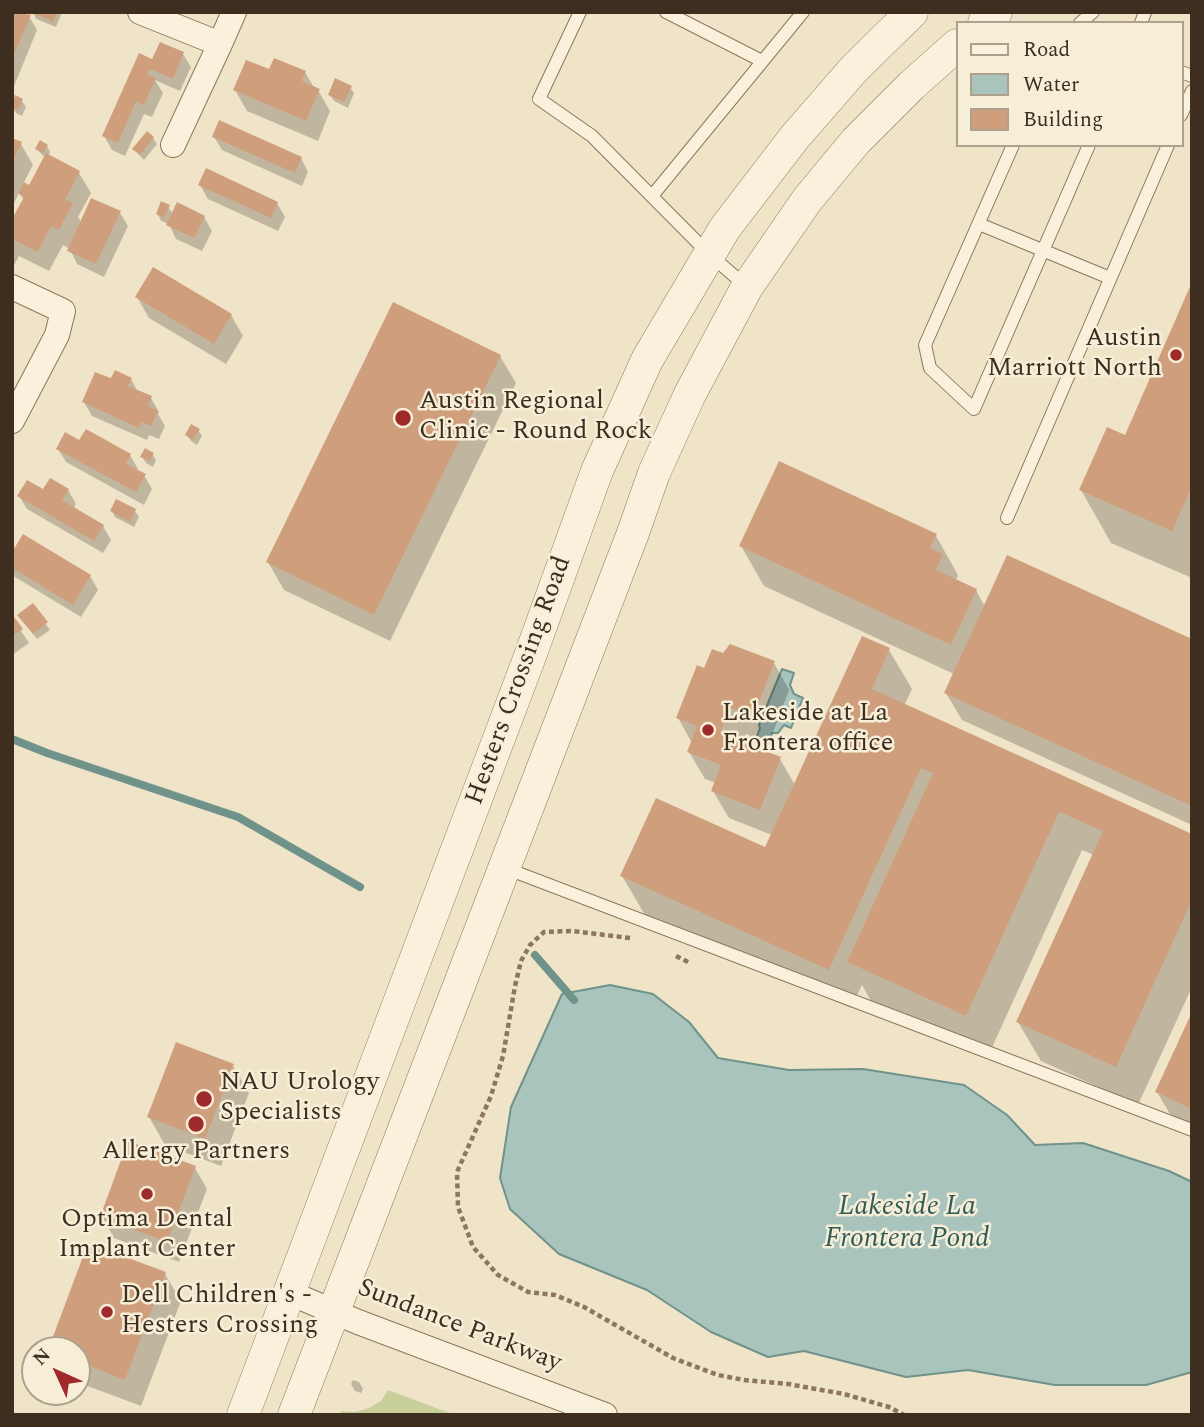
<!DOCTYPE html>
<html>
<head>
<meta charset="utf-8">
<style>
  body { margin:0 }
  #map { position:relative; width:1204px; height:1427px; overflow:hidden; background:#f0e4c8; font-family:Spectral,serif }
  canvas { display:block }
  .frame { position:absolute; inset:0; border:14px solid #3d2e20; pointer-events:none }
  .legend { position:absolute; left:956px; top:21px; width:228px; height:126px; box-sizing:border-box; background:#f7eed8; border:2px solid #ada18e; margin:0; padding:9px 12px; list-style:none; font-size:21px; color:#3d2e20 }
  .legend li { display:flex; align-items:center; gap:14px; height:35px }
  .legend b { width:35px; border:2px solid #ada18e }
  .north { position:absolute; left:21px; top:1336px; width:70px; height:70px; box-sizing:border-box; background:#f7eed8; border:2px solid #ada18e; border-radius:50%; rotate:315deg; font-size:19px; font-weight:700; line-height:28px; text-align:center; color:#3d2e20 }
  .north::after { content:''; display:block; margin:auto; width:24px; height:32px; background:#9e2a2b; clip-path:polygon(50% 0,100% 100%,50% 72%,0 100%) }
</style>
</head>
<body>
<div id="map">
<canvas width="1204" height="1427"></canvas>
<div class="frame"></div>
<ul class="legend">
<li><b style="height:9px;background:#faf1dc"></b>Road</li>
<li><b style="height:19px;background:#a9c4bc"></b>Water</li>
<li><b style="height:19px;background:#cf9f7d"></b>Building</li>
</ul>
<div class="north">N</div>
</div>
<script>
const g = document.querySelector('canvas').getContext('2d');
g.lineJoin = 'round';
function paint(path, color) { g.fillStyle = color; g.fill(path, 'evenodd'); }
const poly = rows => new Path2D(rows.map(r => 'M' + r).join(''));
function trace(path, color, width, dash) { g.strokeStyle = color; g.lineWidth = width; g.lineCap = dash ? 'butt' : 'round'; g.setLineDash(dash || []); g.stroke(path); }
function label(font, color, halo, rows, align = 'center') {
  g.font = font + ' Spectral,serif'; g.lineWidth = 5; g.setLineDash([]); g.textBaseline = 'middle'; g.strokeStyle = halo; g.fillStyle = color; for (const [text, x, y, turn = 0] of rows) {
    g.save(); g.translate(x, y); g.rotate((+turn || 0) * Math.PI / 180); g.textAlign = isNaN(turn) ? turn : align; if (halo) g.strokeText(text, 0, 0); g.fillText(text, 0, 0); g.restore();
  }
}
const green = poly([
  [388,1390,455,1415,340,1415,341,1411,355,1412,369,1408,381,1401]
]);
const water = poly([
  [782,669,794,673,790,685,794,694,803,698,791,728,784,725,778,733,772,733,769,744,756,739,760,728,759,725,782,669],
  [610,985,653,994,689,1022,718,1058,789,1070,863,1069,964,1085,1007,1115,1035,1145,1083,1143,1169,1171,1192,1182,1192,1372,1146,1385,1055,1385,968,1370,906,1377,804,1351,768,1357,711,1332,647,1290,559,1254,510,1209,500,1178,511,1107,562,994,610,985]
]);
const shadow = poly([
  [13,12,29,16,37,30,12,91],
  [33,12,62,12,56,27,36,19],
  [183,54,191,67,180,91,155,80,163,93,152,117,144,114,125,156,112,150,104,136,153,61],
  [270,72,305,72,315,89,318,90,330,111,318,141,247,111,235,90],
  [350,87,354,93,348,108,334,101,330,95],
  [22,101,26,107,22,116,16,113,12,106],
  [214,137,301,158,308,172,302,186,222,150],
  [153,138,157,144,144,160,134,149],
  [12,140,21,144,33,165,23,184,30,188,45,158,37,149,47,146,50,152,48,157,79,173,91,193,78,217,82,223,120,213,128,226,104,277,77,264,70,249,63,245,49,271,19,256,12,269,12,223,24,200,19,193,12,207],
  [200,185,277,203,285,217,278,231,208,199],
  [168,206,173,215,204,217,212,231,202,251,176,239,169,224,161,221,158,214],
  [1192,286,1192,578,1111,543,1081,490,1125,437],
  [137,297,231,315,243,336,226,364,149,318],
  [500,356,516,383,390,641,284,590,268,562],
  [131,379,138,392,151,398,159,412,158,414,165,426,159,439,149,435,147,440,92,416,84,402,112,381],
  [198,430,202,436,197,445,191,441,187,435],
  [80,442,130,455,138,469,137,471,144,475,152,489,144,505,66,462,58,449],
  [152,454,156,460,153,467,146,463,142,457],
  [68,490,76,504,73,509,103,526,111,540,103,553,27,509,19,496],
  [112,511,135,511,139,517,134,527,115,517],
  [936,536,958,575,956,580,976,590,985,607,1192,641,1192,825,962,720,946,693,954,674,764,586,741,546],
  [12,556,90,576,98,590,81,617,15,577,12,572],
  [33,605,50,630,37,639,23,621],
  [12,617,29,643,12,655],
  [889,650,912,689,904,706,1192,836,1192,987,1138,1105,1041,1061,1018,1022,1094,855,1082,850,989,1054,871,1001,862,985,851,1008,645,915,622,876,766,849,772,835,729,818,713,791,716,783,705,779,689,752,692,743,678,718,724,656,774,663,789,690,769,743,746,734,742,744,780,759,795,785],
  [1192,1016,1192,1137,1180,1131,1157,1092],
  [233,1066,249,1093,221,1166,165,1145,149,1117],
  [195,1168,207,1189,179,1262,114,1238,102,1217],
  [165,1274,181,1301,141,1406,77,1382,77,1350,50,1350],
  [353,1380,359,1382,363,1389,361,1393,355,1391,351,1384]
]);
const stream = poly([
  [12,739,47,753,238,817,360,887],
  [535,955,574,1000]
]);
const building = poly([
  [12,12,31,15,12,59],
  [30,12,57,12,53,22],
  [160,42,184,52,173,79,150,69,147,74,156,78,144,105,136,101,118,143,102,136,139,53,152,59],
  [274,58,306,71,302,81,320,89,306,121,233,90,246,60,269,69],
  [335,78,352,86,344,102,328,95],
  [15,95,23,99,18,110,12,107],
  [219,120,302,157,295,173,212,137],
  [147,131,154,137,140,155,132,149],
  [12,138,22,142,12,163],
  [40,140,48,145,43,153,35,149],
  [46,153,80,171,65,200,73,203,59,230,51,226,38,252,12,239,12,219,24,197,18,193,24,182,29,185],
  [206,168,278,202,271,218,198,185],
  [91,198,121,211,96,264,67,251],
  [161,201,170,205,164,218,156,214],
  [177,202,205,216,194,238,166,225],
  [153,267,232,314,214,344,135,297],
  [1192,282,1192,486,1172,531,1079,490,1107,427,1125,435],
  [393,302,501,355,374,615,266,562],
  [115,370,132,378,128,386,152,396,148,406,158,411,151,426,141,422,139,428,82,402,95,372,111,378],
  [191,424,200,429,193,440,185,435],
  [86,429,131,454,126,464,146,474,136,492,56,449,65,432,79,440],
  [145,448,154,453,150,461,140,457],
  [779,461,937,534,930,548,943,554,936,570,977,589,951,645,739,546],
  [50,478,69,489,62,500,104,525,94,541,17,496,27,480,43,489],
  [116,499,136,509,130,522,110,511],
  [23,534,91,575,73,605,12,568,12,552],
  [1007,555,1192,639,1192,806,944,693],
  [33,603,48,622,33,634,17,615],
  [12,614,23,629,12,636],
  [862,636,890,648,872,689,1192,834,1192,900,1116,1067,1016,1022,1103,831,1059,812,966,1016,847,962,933,773,921,768,829,970,620,876,656,798,765,847],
  [730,644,775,661,753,717,730,708,720,734,781,757,760,810,711,791,721,765,687,752,697,726,676,718,697,665,704,668,712,649,723,653],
  [1192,1012,1192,1109,1155,1092],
  [176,1042,234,1064,205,1139,147,1117],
  [128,1141,196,1166,167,1242,100,1217],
  [88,1243,166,1272,125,1380,77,1361,77,1350,48,1350]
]);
const path = poly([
  [630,938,572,931,544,932,530,945,521,961,515,986,503,1056,491,1096,457,1172,458,1207,473,1247,498,1275,528,1292,555,1295,584,1307,673,1358,718,1375,744,1380,788,1384,844,1394,889,1407,904,1415],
  [676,956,690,963]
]);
const service = poly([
  [580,12,539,99,592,136,709,254,747,287],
  [666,12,762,61],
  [1080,23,1093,12],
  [1141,23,1145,12],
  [1181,72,1192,76],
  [1181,115,1192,91],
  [1013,145,925,345,930,368,974,409,1089,145],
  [652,196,803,12],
  [979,224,1110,278],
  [1007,518,1168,145],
  [505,868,1192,1130]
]);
const minor = poly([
  [140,12,220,44,173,145],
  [220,44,234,12],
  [12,287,63,311,57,335,12,421],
  [290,1293,358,1322,605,1415]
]);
const tertiary = poly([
  [984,23,996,12],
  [243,1415,529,659,597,471,647,360,725,228,794,138,854,69,912,12],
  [294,1415,633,533,654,473,690,394,747,287,807,200,856,141,911,86,957,45]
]);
const markers = [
  [1176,355,7,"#9e2a2b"],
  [403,418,9,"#9e2a2b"],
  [708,730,7,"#9e2a2b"],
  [204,1099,9,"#9e2a2b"],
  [196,1124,9,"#9e2a2b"],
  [147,1194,7,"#9e2a2b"],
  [107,1312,7,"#9e2a2b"]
];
const poiNames = [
  ["Austin",1162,340,"right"],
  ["Marriott North",1162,370,"right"],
  ["Austin Regional",419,403],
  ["Clinic - Round Rock",419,433],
  ["Lakeside at La",722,715],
  ["Frontera office",722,745],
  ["NAU Urology",220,1084],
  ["Specialists",220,1114],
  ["Allergy Partners",196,1153,"center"],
  ["Optima Dental",147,1221,"center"],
  ["Implant Center",147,1251,"center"],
  ["Dell Children's -",121,1297],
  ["Hesters Crossing",121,1327]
];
const streetNames = [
  ["Hesters Crossing Road",520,681,-70],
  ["Sundance Parkway",459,1327,21]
];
const waterNames = [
  ["Lakeside La",907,1209],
  ["Frontera Pond",907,1241]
];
paint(green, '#c9cf9b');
paint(water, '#a9c4bc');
trace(water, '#6f938a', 2);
paint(shadow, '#0003');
trace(stream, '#6f938a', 8);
paint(building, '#cf9f7d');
trace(service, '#8d765c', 14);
trace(minor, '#8d765c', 26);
trace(tertiary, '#8d765c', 33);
trace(path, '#8d765c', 4.5, [5, 3.5]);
trace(service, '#faf1dc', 12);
trace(minor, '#faf1dc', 24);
trace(tertiary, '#faf1dc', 32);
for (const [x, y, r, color] of markers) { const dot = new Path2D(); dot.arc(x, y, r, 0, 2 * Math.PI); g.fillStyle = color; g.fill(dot); trace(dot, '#f7eed8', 2.5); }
label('26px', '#3d2e20', '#f7eed8', poiNames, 'left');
label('26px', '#3d2e20', '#f7eed8', streetNames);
label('italic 28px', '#2f5d5a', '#f7eed8', waterNames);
</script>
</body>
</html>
